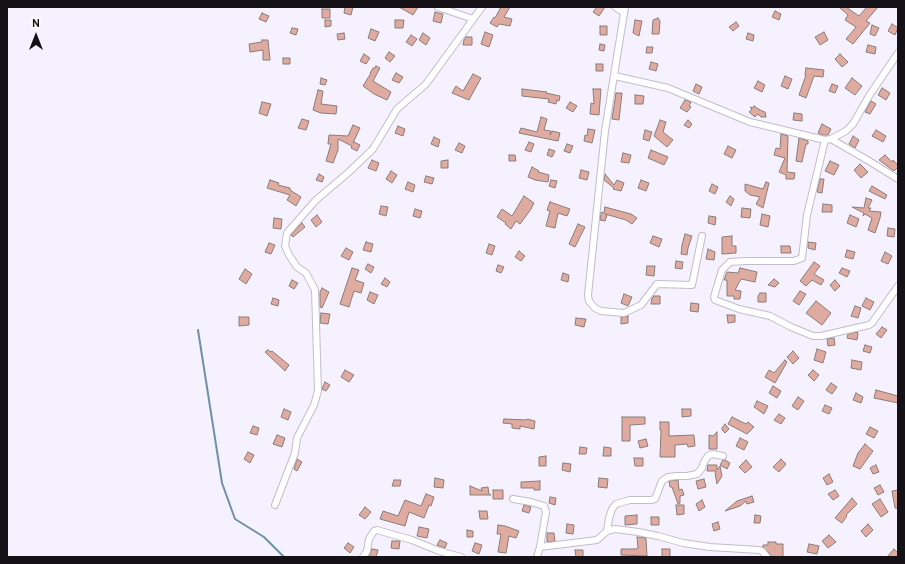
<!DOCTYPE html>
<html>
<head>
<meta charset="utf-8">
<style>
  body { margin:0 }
  #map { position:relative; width:905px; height:564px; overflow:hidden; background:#f5f1fe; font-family:Overpass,sans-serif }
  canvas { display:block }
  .frame { position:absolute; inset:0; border:8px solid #141217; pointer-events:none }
  .north { position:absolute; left:16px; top:16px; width:40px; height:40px; -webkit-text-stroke:3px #fff; paint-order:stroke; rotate:0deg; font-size:11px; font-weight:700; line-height:16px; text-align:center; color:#141217 }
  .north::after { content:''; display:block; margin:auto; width:14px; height:18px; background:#141217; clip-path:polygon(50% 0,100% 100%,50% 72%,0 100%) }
</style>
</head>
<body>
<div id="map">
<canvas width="905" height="564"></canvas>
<div class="frame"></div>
<div class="north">N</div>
</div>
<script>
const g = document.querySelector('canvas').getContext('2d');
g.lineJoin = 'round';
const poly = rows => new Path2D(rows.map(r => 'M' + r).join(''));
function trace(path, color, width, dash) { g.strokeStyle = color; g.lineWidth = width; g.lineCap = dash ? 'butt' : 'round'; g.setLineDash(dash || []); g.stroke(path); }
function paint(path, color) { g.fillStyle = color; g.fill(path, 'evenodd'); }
const stream = poly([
  [198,330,222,483,235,519,264,537,284,557]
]);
const building = poly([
  [345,7,353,7,351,15,344,13,345,7],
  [399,7,418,7,413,15,399,7],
  [501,7,510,7,504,17,512,19,510,26,499,24,497,27,490,23,494,17,495,18,501,7],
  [597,7,605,7,599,16,593,12,597,7],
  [839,7,846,7,859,16,867,7,878,7,866,21,870,23,853,44,846,39,856,27,845,20,848,15,839,7],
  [322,9,330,9,330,18,322,18,322,9],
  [775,11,781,14,779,20,772,17,775,11],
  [435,12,443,14,441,23,433,21,435,12],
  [262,13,269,16,266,22,259,19,262,13],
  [658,18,660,21,659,34,652,34,653,20,658,18],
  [325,20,331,20,331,26,325,27,325,20],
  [395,20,404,20,403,28,395,28,395,20],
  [635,20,642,21,639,36,633,33,635,20],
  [736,22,739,26,733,31,729,27,736,22],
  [892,24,898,28,895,35,888,31,892,24],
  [872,25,879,28,875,36,870,34,872,25],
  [600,26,607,26,607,35,600,35,600,26],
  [292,28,298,29,296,35,290,33,292,28],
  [371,29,379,32,375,41,368,38,371,29],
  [485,32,493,35,489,47,481,44,485,32],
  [824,32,828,40,820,45,815,37,824,32],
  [344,33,345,39,338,40,337,34,344,33],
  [423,33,430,38,426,45,419,40,423,33],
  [748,33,754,35,753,41,746,39,748,33],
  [411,35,417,39,412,46,406,42,411,35],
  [466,37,472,37,472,45,463,45,464,40,466,37],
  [262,40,268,40,270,60,263,60,263,50,250,52,249,44,262,42,262,40],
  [600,44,605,45,604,51,599,50,600,44],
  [868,45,876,47,875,54,866,52,868,45],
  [647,47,653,47,652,53,646,53,647,47],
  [389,52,395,56,390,62,385,58,389,52],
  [364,54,370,58,366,64,360,61,364,54],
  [840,54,848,62,842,67,835,59,840,54],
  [283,58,290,58,290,64,283,64,283,58],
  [651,62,658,64,656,71,649,69,651,62],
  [596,64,603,64,603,71,596,71,596,64],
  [376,66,380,68,373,81,391,92,387,100,374,94,363,86,371,73,370,73,373,68,375,68,376,66],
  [806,68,824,70,823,77,814,76,806,98,799,95,806,75,805,75,806,68],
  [396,73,403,77,399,83,392,80,396,73],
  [473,74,481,78,469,100,452,93,456,86,463,91,473,74],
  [785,76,792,79,788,89,781,86,785,76],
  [321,78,327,80,325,85,320,84,321,78],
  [852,78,862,86,855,95,845,88,852,78],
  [758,81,765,85,762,92,754,88,758,81],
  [696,84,702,87,699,94,693,91,696,84],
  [832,84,838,86,835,93,829,91,832,84],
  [882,88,890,93,886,100,878,95,882,88],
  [522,89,547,92,546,93,560,96,559,101,557,100,556,104,548,102,549,99,522,96,522,89],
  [593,89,601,89,599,115,590,114,591,103,594,104,593,89],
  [318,90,323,91,321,104,337,106,336,114,321,113,313,110,318,90],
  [616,93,622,93,619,120,612,119,616,93],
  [635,95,644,96,643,104,635,104,635,95],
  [685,100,691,102,689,106,691,107,687,112,680,108,685,100],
  [871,101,876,104,870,114,865,112,871,101],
  [262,102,271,104,267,116,259,113,262,102],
  [570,102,577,106,573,112,566,108,570,102],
  [754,106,760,110,765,112,766,117,761,117,758,114,755,117,749,112,752,109,750,107,753,108,754,106],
  [794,113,802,114,802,121,793,120,794,113],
  [541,117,547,119,544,130,551,131,550,135,552,131,560,133,558,141,519,133,521,128,537,132,541,117],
  [302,119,309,121,306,130,298,128,302,119],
  [660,120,666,122,663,132,673,140,667,147,654,136,660,120],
  [688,120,692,124,689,128,684,125,688,120],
  [822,124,831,129,828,135,823,135,818,133,822,124],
  [353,125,360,128,353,143,354,142,360,145,357,151,351,148,352,146,338,139,338,150,333,163,326,161,331,144,328,144,329,135,348,136,353,125],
  [398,126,405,129,403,136,395,133,398,126],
  [588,129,595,130,592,143,584,141,585,135,587,136,588,129],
  [645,130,652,132,649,141,643,139,645,130],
  [876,130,886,136,883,142,872,136,876,130],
  [781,134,788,136,787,172,795,173,794,179,786,179,786,175,779,172,785,158,774,155,776,148,780,149,781,134],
  [853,136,859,140,855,148,849,144,853,136],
  [434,137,440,140,438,147,431,144,434,137],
  [799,138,808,141,808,144,806,144,802,162,796,161,799,138],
  [529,142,534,144,531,152,525,150,529,142],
  [459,143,465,146,462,153,455,150,459,143],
  [567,144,573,146,570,153,564,151,567,144],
  [728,146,736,150,732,158,724,154,728,146],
  [549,149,555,151,552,157,547,155,549,149],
  [651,150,668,157,664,165,648,158,651,150],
  [623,153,631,155,629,163,621,162,623,153],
  [509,155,515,155,516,161,509,161,509,155],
  [885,155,892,162,893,160,898,165,898,167,894,171,879,160,885,155],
  [372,160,379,163,376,171,368,168,372,160],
  [448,160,448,168,441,168,441,161,448,160],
  [830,161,839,165,834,175,825,171,830,161],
  [860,164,868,172,861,178,854,170,860,164],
  [532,167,539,171,538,172,549,175,548,182,535,180,528,177,532,167],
  [581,170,589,172,587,180,579,178,581,170],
  [391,171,397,175,392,183,386,179,391,171],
  [319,174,324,177,322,182,316,180,319,174],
  [605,174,614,185,617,180,624,183,621,191,613,189,614,188,604,180,605,174],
  [426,176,434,178,432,184,424,182,426,176],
  [820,179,824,179,822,193,817,192,820,179],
  [270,180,279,183,278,185,290,188,290,190,301,197,296,206,287,200,290,195,267,188,270,180],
  [551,180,557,181,555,188,549,186,551,180],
  [641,180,649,183,646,191,638,188,641,180],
  [408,182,415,185,413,192,405,189,408,182],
  [766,182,769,183,763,208,756,204,760,197,750,195,745,191,745,184,763,189,766,182],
  [712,184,718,187,715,194,709,191,712,184],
  [872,186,887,195,885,199,869,191,872,186],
  [524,196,534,203,531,209,520,224,516,221,511,229,505,224,506,223,497,217,502,209,512,216,524,196],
  [730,196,734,199,731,206,726,202,730,196],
  [866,198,872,200,868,208,871,208,869,211,881,212,880,218,875,233,868,230,872,218,865,214,863,216,864,213,852,207,864,208,866,198],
  [550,202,570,209,567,216,558,213,555,228,546,226,550,211,547,210,550,202],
  [823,204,832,205,832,212,822,212,823,204],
  [381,206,388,207,386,216,379,214,381,206],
  [605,207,631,214,637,218,632,224,626,220,605,214,607,215,605,221,600,220,601,212,604,213,605,207],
  [742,208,751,209,750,218,741,217,742,208],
  [415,209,422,211,420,218,413,216,415,209],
  [762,214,770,216,768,227,760,225,762,214],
  [317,215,322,222,316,227,311,220,317,215],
  [850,215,859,219,856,227,847,223,850,215],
  [709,216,716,217,715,225,708,223,709,216],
  [274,218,282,219,281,229,273,228,274,218],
  [302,223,305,227,293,237,291,235,302,223],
  [578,224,585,227,575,247,569,244,578,224],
  [888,228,895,229,894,237,887,236,888,228],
  [685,234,692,236,688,248,687,255,681,254,682,245,685,234],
  [653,236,662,239,659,247,650,243,653,236],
  [732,236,732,246,736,246,736,253,722,254,722,237,732,236],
  [366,242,373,244,371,252,363,250,366,242],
  [808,242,816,243,815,250,808,248,808,242],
  [269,243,275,245,271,254,265,252,269,243],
  [489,244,495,246,492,255,486,253,489,244],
  [781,246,790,246,791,253,781,253,781,246],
  [346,248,353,252,349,260,341,256,346,248],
  [708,249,715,252,714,260,706,259,708,249],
  [847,250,855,252,853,259,845,257,847,250],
  [519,251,525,256,521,261,515,257,519,251],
  [885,252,892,256,888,264,881,261,885,252],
  [676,261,683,262,682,269,675,268,676,261],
  [814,262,820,266,814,274,824,280,821,285,812,280,806,286,800,281,814,262],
  [368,264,374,267,371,273,365,269,368,264],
  [498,265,504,267,501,273,496,271,498,265],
  [647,266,655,266,654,276,646,275,647,266],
  [352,268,359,270,355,280,364,283,361,293,354,291,349,307,340,304,352,268],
  [740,268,757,272,755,282,741,279,735,290,741,291,740,299,734,299,734,296,727,296,727,280,724,280,727,272,738,273,740,268],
  [842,268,850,271,847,277,839,273,842,268],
  [245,269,252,274,246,284,239,279,245,269],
  [563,273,569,275,568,282,561,280,563,273],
  [385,278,390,282,387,287,381,284,385,278],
  [774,279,779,283,775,287,768,285,774,279],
  [292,280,298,283,294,289,289,286,292,280],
  [835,280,840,286,835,291,830,285,835,280],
  [322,288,329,292,322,308,320,307,320,292,322,288],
  [800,291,806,294,799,305,793,301,800,291],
  [370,292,378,295,374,304,367,300,370,292],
  [760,293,766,293,766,302,758,302,758,296,760,293],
  [624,294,632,297,628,306,621,303,624,294],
  [654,296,660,296,660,304,651,304,652,298,654,296],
  [273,298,279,300,278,306,271,304,273,298],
  [866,298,874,302,870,310,862,306,866,298],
  [816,301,831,313,822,325,806,313,816,301],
  [691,303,699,304,698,312,690,311,691,303],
  [855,306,861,308,858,318,851,316,855,306],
  [321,313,330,314,328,324,320,323,321,313],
  [727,315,735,315,735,322,728,323,727,315],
  [628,316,628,323,621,324,621,317,628,316],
  [239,317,249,317,249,325,239,326,239,317],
  [576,318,586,319,584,327,575,325,576,318],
  [882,327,887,330,881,338,876,334,882,327],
  [857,332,858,333,857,340,847,338,848,334,857,332],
  [834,338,835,345,828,346,827,339,834,338],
  [865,345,872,347,870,353,863,351,865,345],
  [817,349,826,352,823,363,814,360,817,349],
  [268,350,271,352,272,351,289,365,285,371,265,352,268,350],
  [793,351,799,358,793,364,787,357,793,351],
  [785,360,787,362,775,383,765,377,769,370,774,373,785,360],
  [852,360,862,362,861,370,851,368,852,360],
  [345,370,354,375,349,382,341,377,345,370],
  [813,370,819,375,814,381,808,375,813,370],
  [325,382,330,385,326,391,322,389,325,382],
  [831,383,837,387,832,394,826,390,831,383],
  [773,386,781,391,777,398,769,393,773,386],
  [876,390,898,396,898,403,874,398,876,390],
  [856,393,863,397,861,403,853,400,856,393],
  [798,397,804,401,798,410,792,406,798,397],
  [757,401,768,406,764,414,754,407,757,401],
  [825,405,832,408,829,414,822,411,825,405],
  [284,409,291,412,288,420,281,417,284,409],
  [682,409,691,409,691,416,682,417,682,409],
  [779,414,785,418,781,424,774,420,779,414],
  [622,417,645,417,645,424,630,425,630,441,622,441,622,417],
  [732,417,746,424,748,422,754,427,747,434,728,424,732,417],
  [504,419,526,420,527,419,535,421,534,429,520,426,520,429,512,428,512,424,503,423,504,419],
  [660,422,669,422,669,436,694,435,695,446,688,447,687,444,675,445,675,457,660,457,661,430,660,430,660,422],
  [725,424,729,429,725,433,722,430,722,428,725,424],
  [253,426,259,428,257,435,250,433,253,426],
  [870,427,878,431,874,438,866,434,870,427],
  [717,432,717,449,709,449,709,435,713,436,717,432],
  [277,435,285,438,282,447,273,444,277,435],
  [740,438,748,442,744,450,736,446,740,438],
  [646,439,648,446,640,448,638,441,646,439],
  [865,444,873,451,860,469,853,466,858,453,865,444],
  [580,447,587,448,586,454,579,454,580,447],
  [604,447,611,448,611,456,603,456,604,447],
  [248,452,254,455,250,463,244,459,248,452],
  [546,456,546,466,539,466,539,457,546,456],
  [634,458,643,458,643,466,635,466,634,458],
  [297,459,302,462,297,471,294,469,297,459],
  [781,459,786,464,779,472,773,467,781,459],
  [723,460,725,460,730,463,727,469,720,465,723,460],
  [746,460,752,467,745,473,739,467,746,460],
  [563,463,571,464,570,472,562,470,563,463],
  [708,465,717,465,717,470,720,466,722,476,717,484,715,473,716,471,707,471,708,465],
  [876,465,879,472,873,474,870,468,876,465],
  [829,474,833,482,827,485,823,478,829,474],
  [435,478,444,480,443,488,434,487,435,478],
  [599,478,608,479,607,488,598,487,599,478],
  [704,479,706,487,698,489,696,481,704,479],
  [394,480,401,480,400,486,392,486,394,480],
  [678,480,679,490,682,489,684,495,680,496,680,503,678,504,672,487,670,487,669,481,678,480],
  [540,481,540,490,534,490,534,488,521,488,521,482,540,481],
  [880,485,884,492,878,495,874,488,880,485],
  [470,486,482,491,481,488,488,487,489,494,491,495,470,495,470,486],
  [493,490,503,490,503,499,493,499,493,490],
  [835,490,839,496,833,500,828,494,835,490],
  [898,490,898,508,895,508,892,491,898,490],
  [426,494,434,497,431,506,429,505,424,518,409,512,405,526,380,519,383,511,398,516,405,500,421,506,426,494],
  [752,496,754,502,747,504,746,501,740,506,725,511,737,501,752,496],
  [550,497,556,498,555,505,549,503,550,497],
  [852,498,857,504,846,515,847,516,842,523,835,518,852,498],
  [880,499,888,512,881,517,872,504,880,499],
  [702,500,705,507,699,511,696,504,702,500],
  [524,505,531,507,529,513,522,511,524,505],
  [676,505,684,505,684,514,677,515,676,505],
  [365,507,371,512,365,519,359,515,365,507],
  [479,511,487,511,488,519,480,519,479,511],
  [637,515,637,524,625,525,625,516,637,515],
  [755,515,761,516,760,523,754,523,755,515],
  [651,517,659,517,659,525,651,525,651,517],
  [718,522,720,529,714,531,712,524,718,522],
  [567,524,574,525,573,534,566,533,567,524],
  [868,524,873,530,866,537,861,531,868,524],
  [498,525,505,526,519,531,516,538,509,536,506,553,498,552,501,534,497,534,498,525],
  [419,527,429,529,427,538,417,536,419,527],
  [467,530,473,531,473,537,467,537,467,530],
  [547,533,554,533,555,541,547,542,547,533],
  [829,535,836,542,828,548,822,541,829,535],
  [637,537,646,538,647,556,621,555,621,549,636,549,638,548,637,537],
  [440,540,447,543,445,548,437,545,440,540],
  [392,541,400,541,399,549,391,548,392,541],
  [768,542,776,542,776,544,783,544,783,557,771,557,770,554,763,547,763,545,768,545,768,542],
  [348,543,354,547,350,553,344,548,348,543],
  [475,543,482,545,479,554,472,551,475,543],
  [809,544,819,546,817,554,807,552,809,544],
  [372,549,378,550,376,557,369,557,372,549],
  [662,549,670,549,670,557,662,557,662,549],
  [894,549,898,553,898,557,887,557,894,549],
  [575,550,583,550,583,557,576,557,575,550]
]);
const minor = poly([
  [438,7,473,19],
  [615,7,624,13],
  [625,7,605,131,588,295,589,301,595,308,601,311,624,313,641,305,657,284,692,285,702,236],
  [615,76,668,88,750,122,825,140,831,139,846,131,853,124,869,96,898,53],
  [831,139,869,161,898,179],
  [825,140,807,215,802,258,794,261,746,261,730,262,722,270,714,297,715,300,739,309,770,316,791,327,813,336,821,336,869,325,872,323,898,286],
  [513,499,531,502,544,506,546,512,540,547,537,557],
  [275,505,295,453,297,438,314,405,318,391,315,290,306,273,297,267,289,255,285,246,287,233,316,200,349,172,373,149,397,109,426,84,482,7],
  [607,531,609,518,612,509,616,504,630,500,651,500,655,499,662,481,668,477,677,476,687,476,697,474,702,468,704,462,708,456,712,454,723,456],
  [540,547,597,540,607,531,615,529,638,532,658,536,683,543,710,547,759,550,762,551,767,557],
  [363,557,367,551,369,539,374,531,377,530,412,540,439,551,461,557]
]);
trace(stream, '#6f91a5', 2);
paint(building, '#dfaba0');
trace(building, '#8a7c79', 1);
trace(minor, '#c1bdcb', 8);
trace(minor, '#fff', 6);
</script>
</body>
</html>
